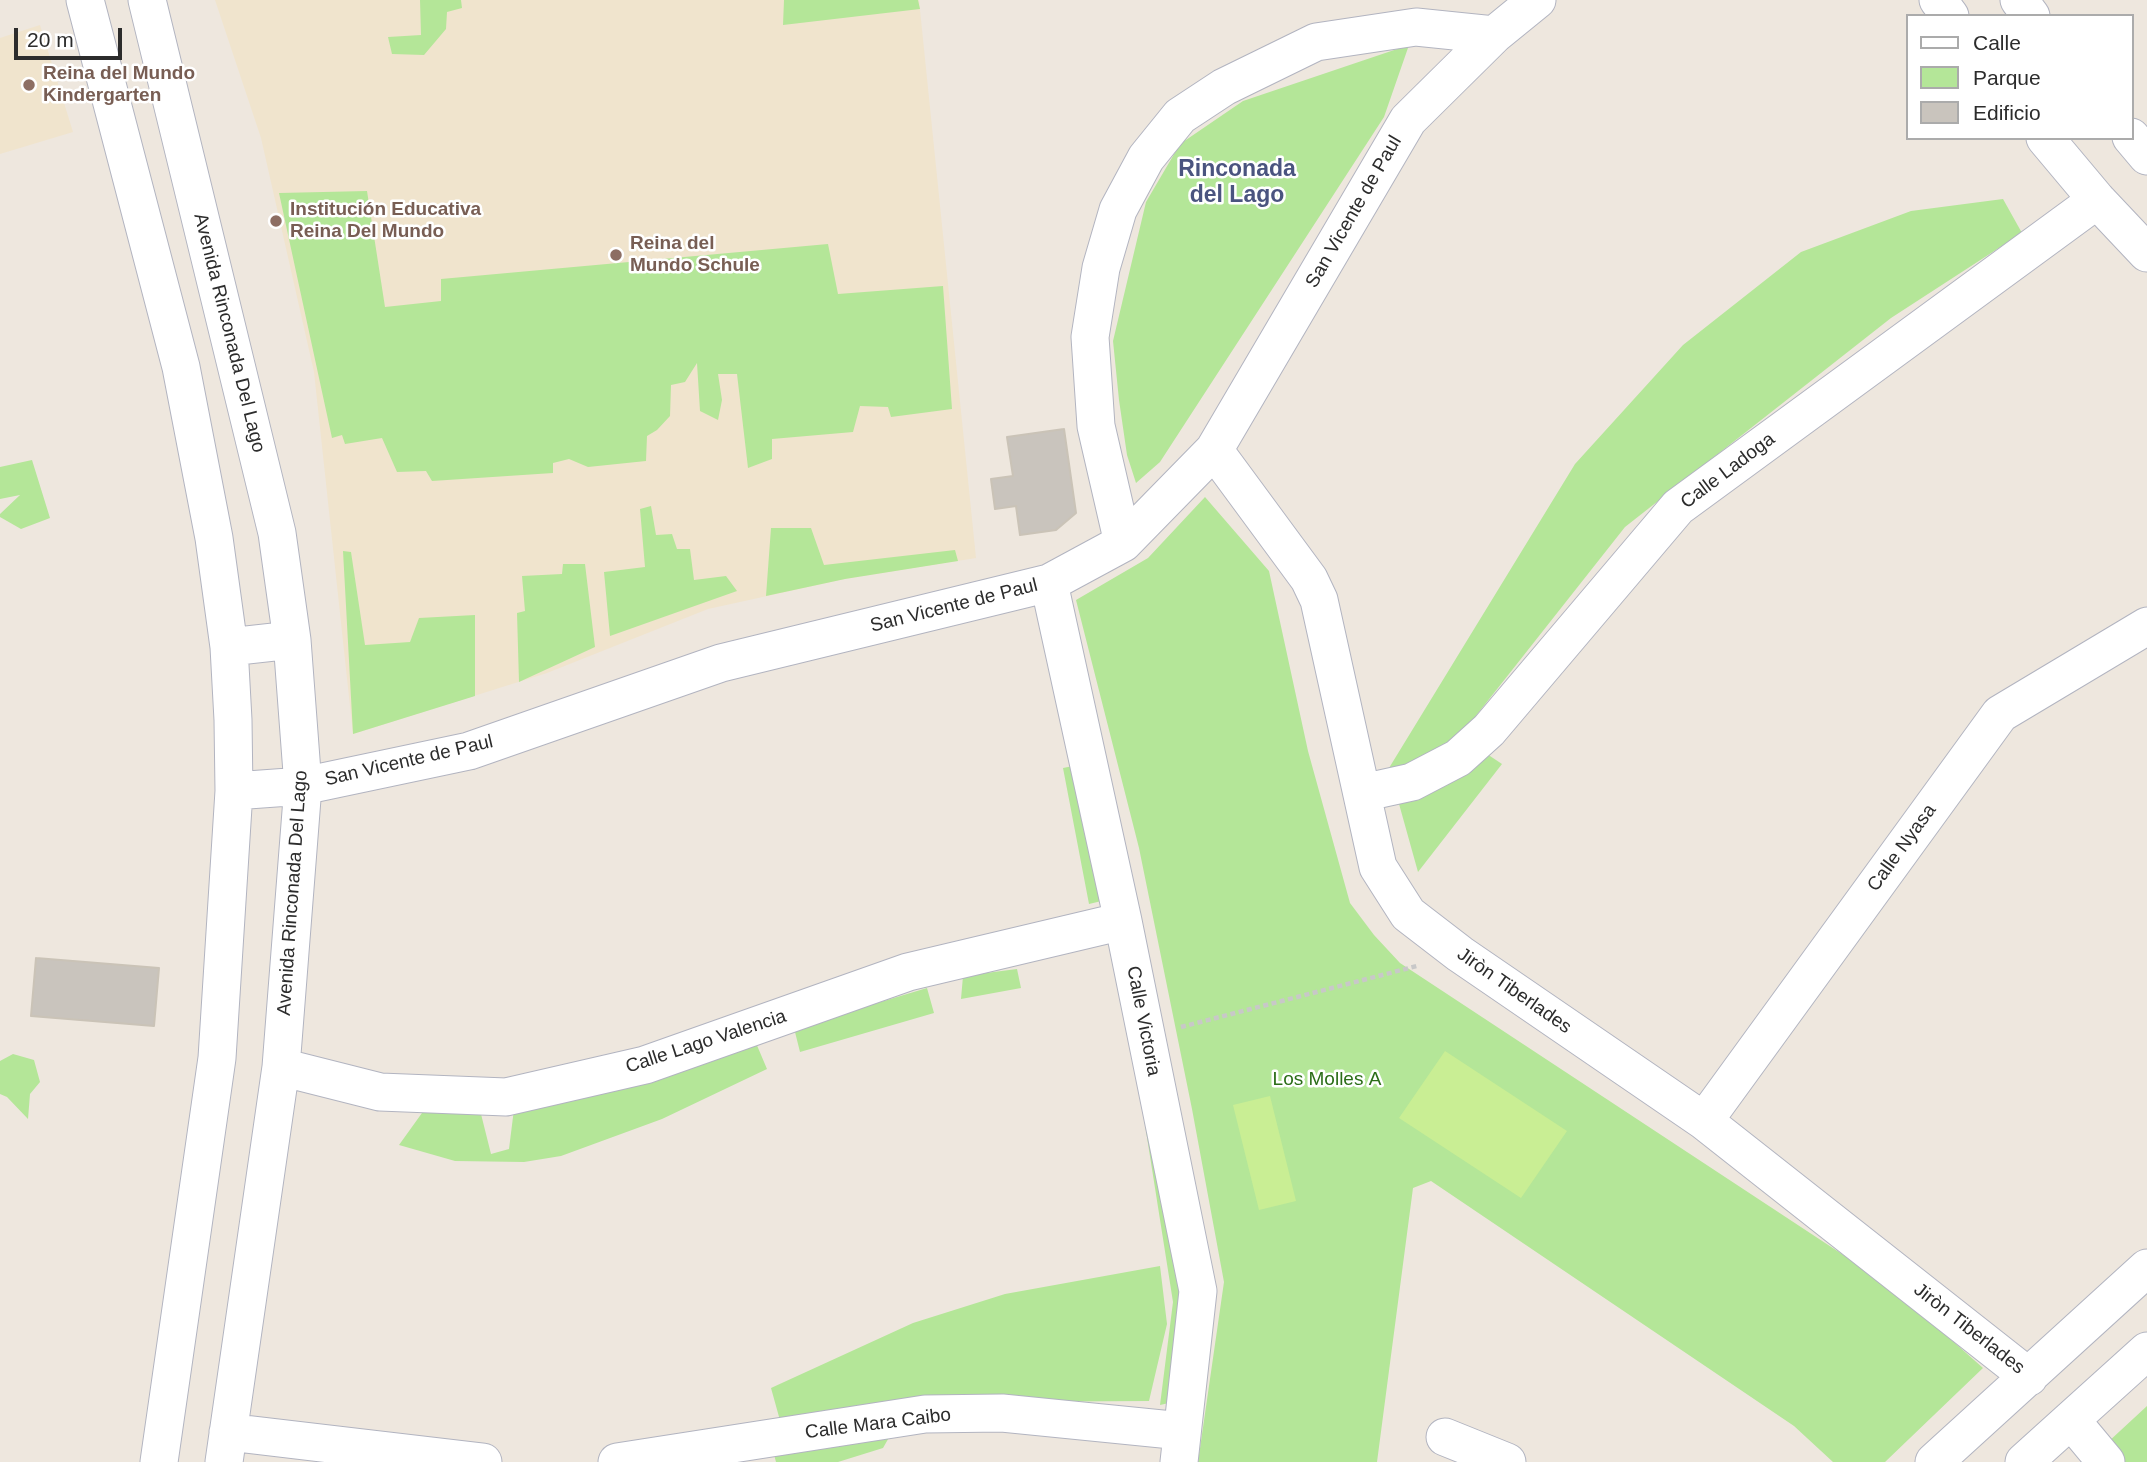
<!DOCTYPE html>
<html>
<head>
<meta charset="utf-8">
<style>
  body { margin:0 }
  #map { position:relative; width:2147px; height:1462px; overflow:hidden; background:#eee7de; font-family:Arial,sans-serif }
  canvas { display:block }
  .legend { position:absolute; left:1906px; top:14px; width:228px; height:126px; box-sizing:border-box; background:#fff; border:2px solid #ababab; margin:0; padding:9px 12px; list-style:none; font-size:21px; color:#2c2c2c }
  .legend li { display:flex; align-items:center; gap:14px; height:35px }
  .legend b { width:35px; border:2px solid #ababab }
  .scale { position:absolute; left:14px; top:28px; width:108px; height:32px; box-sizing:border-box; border:4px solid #2c2c2c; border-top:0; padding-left:9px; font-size:21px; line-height:24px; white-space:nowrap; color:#2c2c2c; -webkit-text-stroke:5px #fff; paint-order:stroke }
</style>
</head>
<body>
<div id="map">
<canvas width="2147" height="1462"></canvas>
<ul class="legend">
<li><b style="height:9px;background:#fff"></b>Calle</li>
<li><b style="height:19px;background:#b4e698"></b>Parque</li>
<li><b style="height:19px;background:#c9c4bd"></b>Edificio</li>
</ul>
<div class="scale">20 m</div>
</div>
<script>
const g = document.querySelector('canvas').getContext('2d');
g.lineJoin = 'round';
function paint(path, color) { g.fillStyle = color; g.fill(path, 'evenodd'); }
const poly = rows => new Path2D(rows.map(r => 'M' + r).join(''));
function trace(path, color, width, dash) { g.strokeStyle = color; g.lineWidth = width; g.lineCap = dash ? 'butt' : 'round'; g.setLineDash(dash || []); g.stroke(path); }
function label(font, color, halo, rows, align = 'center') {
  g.font = font + ' Arial,sans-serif'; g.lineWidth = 5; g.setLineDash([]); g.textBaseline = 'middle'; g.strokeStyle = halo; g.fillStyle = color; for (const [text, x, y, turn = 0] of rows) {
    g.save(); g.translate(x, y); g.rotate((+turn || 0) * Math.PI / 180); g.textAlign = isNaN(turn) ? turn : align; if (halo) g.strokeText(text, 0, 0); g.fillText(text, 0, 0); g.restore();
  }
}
const education = poly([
  [215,0,919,0,976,558,845,579,708,609,547,673,353,734,314,372,261,138],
  [40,25,73,132,0,154,0,38]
]);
const green = poly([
  [420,0,461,0,462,8,447,12,446,29,424,55,392,54,388,37,421,35],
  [784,0,918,0,920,9,783,25],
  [1409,45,1384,117,1160,462,1136,483,1127,455,1119,400,1113,341,1146,202,1180,144,1243,101],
  [367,191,385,307,441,301,441,279,828,244,838,294,943,286,952,409,891,417,888,407,860,406,853,432,772,439,772,459,748,468,737,374,718,374,722,400,718,420,700,411,697,363,685,382,671,385,670,416,657,430,647,436,646,461,588,467,569,459,553,463,553,473,432,481,426,471,397,472,382,438,345,444,342,435,332,438,279,193],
  [2003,199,2022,233,1891,318,1625,527,1460,736,1502,764,1418,872,1389,768,1575,464,1683,345,1801,252,1911,211],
  [32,460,50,518,21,529,0,517,0,514,20,495,0,499,0,467],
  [1205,497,1269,571,1308,751,1350,903,1374,935,1400,963,1892,1287,1983,1368,1885,1462,1833,1462,1794,1426,1431,1181,1413,1188,1377,1462,1198,1462,1224,1282,1192,1109,1139,848,1076,600,1148,558],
  [651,506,656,535,672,534,677,549,690,549,694,580,726,576,737,591,610,636,604,572,645,567,640,509],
  [771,528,811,528,824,565,955,550,958,561,845,579,766,596],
  [343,551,351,552,365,645,410,642,419,618,475,615,475,696,353,734],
  [563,564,585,564,595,647,519,682,517,613,525,611,522,576,562,574],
  [1078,765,1110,899,1089,904,1063,768],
  [1017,969,1021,988,961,999,963,976],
  [927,988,934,1013,800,1052,794,1028],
  [753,1036,767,1069,662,1119,561,1156,524,1162,455,1161,399,1145,427,1106,479,1106,491,1154,509,1149,514,1109],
  [13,1054,34,1060,40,1082,30,1094,28,1119,7,1097,0,1094,0,1061],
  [1152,1111,1186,1301,1169,1403,1160,1405,1173,1302,1143,1112],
  [1160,1266,1167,1324,1149,1401,982,1402,781,1424,771,1388,913,1323,1005,1294],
  [2147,1406,2147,1462,2124,1462,2107,1443],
  [891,1434,883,1448,838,1462,776,1462,772,1447]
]);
const pitch = poly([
  [1445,1051,1567,1131,1521,1198,1399,1118],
  [1270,1096,1296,1201,1259,1210,1233,1105]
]);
const building = poly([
  [1064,429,1076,513,1056,530,1020,535,1016,506,995,509,991,479,1013,476,1007,437,1064,429],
  [36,958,159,968,154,1026,31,1016,36,958]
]);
const path = poly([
  [1181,1027,1417,966]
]);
const minor = poly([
  [85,0,181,367,214,538,229,647,233,720,234,791,217,1058,159,1462],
  [147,0,277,533,292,640,303,786,281,1067,224,1462],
  [1938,0,1950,16],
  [2019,0,2031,16],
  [2131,137,2147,156],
  [2045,138,2097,200,2147,253],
  [1214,450,1309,579,1319,600,1378,867,1408,914,1460,954,1704,1121,2029,1377],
  [1123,543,1096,426,1090,337,1101,268,1118,210,1146,158,1180,116,1224,87,1316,42,1416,27,1494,35],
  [1049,583,1123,921,1198,1291,1179,1462],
  [229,647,292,640],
  [234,791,303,786,469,751,721,663,1049,583,1123,543,1214,450,1408,120,1494,35,1537,0],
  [1362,793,1412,782,1458,758,1489,730,1678,507,2097,200],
  [281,1067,380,1092,506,1097,645,1065,908,972,1123,921],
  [1704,1121,2000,714,2147,626],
  [2071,1420,2106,1462],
  [228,1432,483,1462],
  [1445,1437,1507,1462],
  [617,1462,925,1414,1002,1413,1182,1431],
  [1934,1462,2147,1268],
  [2024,1462,2147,1351]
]);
const markers = [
  [29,85,7,"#8d6e63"],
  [276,221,7,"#8d6e63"],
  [616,255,7,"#8d6e63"]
];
const educationNames = [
  ["Reina del Mundo",43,74],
  ["Kindergarten",43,96],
  ["Institución Educativa",290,210],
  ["Reina Del Mundo",290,232],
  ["Reina del",630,244],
  ["Mundo Schule",630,266]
];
const streetNames = [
  ["San Vicente de Paul",1354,212,-60],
  ["Avenida Rinconada Del Lago",229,333,76],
  ["Calle Ladoga",1728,471,-37],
  ["San Vicente de Paul",954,606,-14],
  ["San Vicente de Paul",409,761,-13],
  ["Calle Nyasa",1902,848,-54],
  ["Avenida Rinconada Del Lago",293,893,-86],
  ["Jiròn Tiberlades",1514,991,35],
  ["Calle Victoria",1143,1021,79],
  ["Calle Lago Valencia",706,1042,-18],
  ["Jiròn Tiberlades",1969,1329,38],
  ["Calle Mara Caibo",878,1424,-7]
];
const parkNames = [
  ["Los Molles A",1327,1080]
];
const quarterNames = [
  ["Rinconada",1237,170],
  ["del Lago",1237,196]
];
paint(education, '#f0e4cd');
paint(green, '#b4e698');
paint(pitch, '#c9ee94');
paint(building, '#c9c4bd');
trace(building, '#cac3b7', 2);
trace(minor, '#b2b4c0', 39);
trace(path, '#c8c8c8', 4.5, [5, 3.5]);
trace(minor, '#fff', 37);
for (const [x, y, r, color] of markers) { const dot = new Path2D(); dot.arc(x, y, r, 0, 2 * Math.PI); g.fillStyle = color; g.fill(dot); trace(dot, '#fff', 2.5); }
label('bold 19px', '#785e54', '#fff', educationNames, 'left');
label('19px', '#2c2c2c', '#fff', streetNames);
label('19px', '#2b6d18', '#fff', parkNames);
label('bold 23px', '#4a547f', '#fff', quarterNames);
</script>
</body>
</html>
